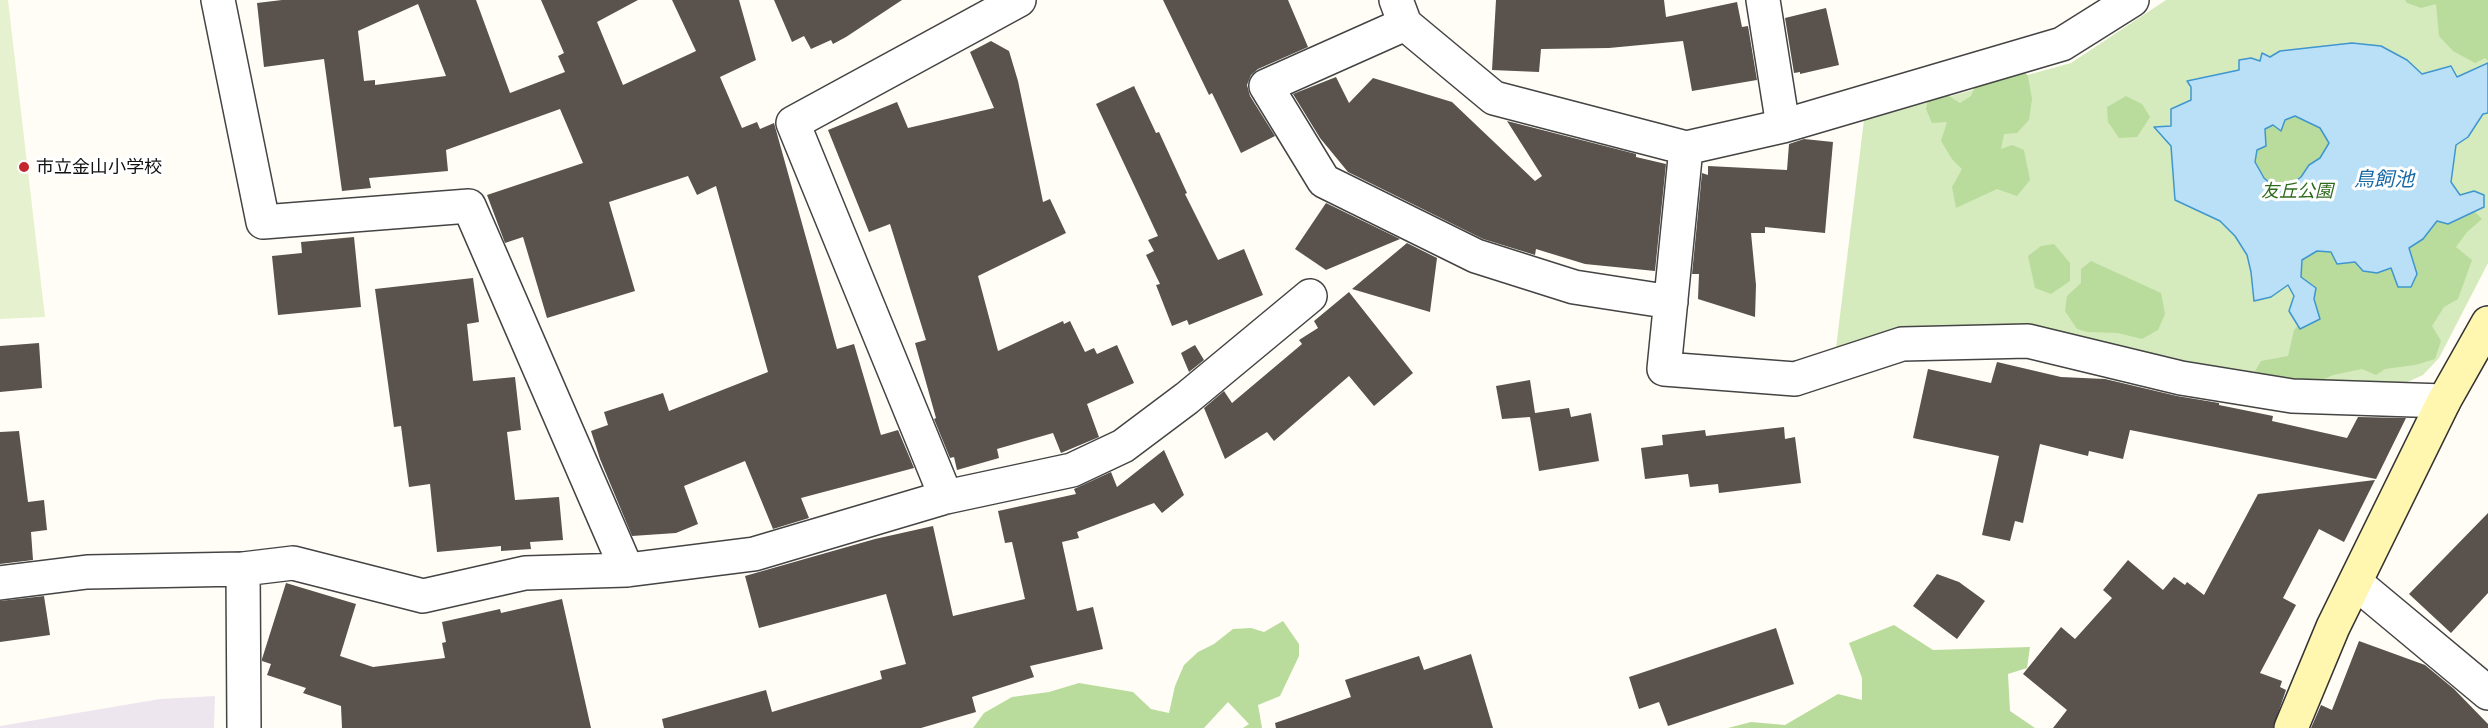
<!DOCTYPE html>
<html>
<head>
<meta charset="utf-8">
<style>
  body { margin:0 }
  canvas { display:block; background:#fffdf5 }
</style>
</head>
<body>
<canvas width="2488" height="728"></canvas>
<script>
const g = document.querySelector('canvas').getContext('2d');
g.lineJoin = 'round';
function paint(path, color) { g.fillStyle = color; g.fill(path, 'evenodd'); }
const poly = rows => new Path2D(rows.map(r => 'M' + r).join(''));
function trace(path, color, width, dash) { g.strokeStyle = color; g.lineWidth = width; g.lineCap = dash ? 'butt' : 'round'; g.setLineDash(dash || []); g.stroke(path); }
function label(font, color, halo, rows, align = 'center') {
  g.font = font + ' "Playfair Display","Noto Sans JP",serif'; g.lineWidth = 6; g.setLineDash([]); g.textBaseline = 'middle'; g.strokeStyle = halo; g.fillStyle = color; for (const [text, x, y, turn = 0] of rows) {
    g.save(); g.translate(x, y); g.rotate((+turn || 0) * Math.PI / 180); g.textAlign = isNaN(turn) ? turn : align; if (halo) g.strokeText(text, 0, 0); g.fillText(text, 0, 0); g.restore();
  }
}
const industrial = poly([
  [215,696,214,728,0,728,0,726,160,699]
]);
const green = poly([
  [2166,0,2488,0,2488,263,2439,358,2423,375,2396,387,2274,383,2192,362,2030,334,1835,356,1864,120,2071,63]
]);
const forest = poly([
  [2405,0,2488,0,2488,61,2485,58,2475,63,2453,51,2439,36,2436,4,2421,8,2407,3],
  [2017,64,2028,76,2032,99,2029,120,2017,133,2004,134,2001,149,2012,145,2024,150,2030,180,2017,196,1997,189,1956,208,1952,187,1962,169,1952,159,1941,141,1947,122,1932,123,1926,109,1929,94,1939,90,1960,103,1971,96,1979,76],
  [2126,96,2142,104,2150,117,2137,137,2119,138,2108,122,2107,107],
  [2295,116,2320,128,2329,142,2320,158,2309,165,2301,177,2292,184,2272,185,2264,178,2255,161,2257,149,2266,146,2265,129],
  [2465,202,2482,219,2467,232,2456,247,2472,260,2458,299,2444,307,2432,326,2441,341,2435,359,2415,365,2385,369,2376,375,2362,369,2333,375,2320,381,2306,379,2294,381,2254,373,2261,361,2288,356,2294,330,2306,317,2296,272,2300,251,2402,245,2434,216],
  [2054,244,2070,263,2070,281,2051,294,2035,288,2028,256,2041,246],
  [2091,261,2161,293,2165,314,2158,330,2142,339,2118,333,2087,332,2077,329,2065,311,2067,296,2081,283,2081,269],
  [1283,621,1299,644,1299,656,1280,696,1258,705,1262,728,1243,728,1249,724,1228,702,1204,728,973,728,984,713,1012,697,1049,692,1079,683,1133,692,1151,709,1169,713,1175,686,1184,665,1198,652,1214,644,1233,629,1251,628,1264,632],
  [1894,625,1933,650,2030,647,2027,668,2008,674,2010,711,2035,728,1728,728,1751,722,1785,725,1838,694,1862,700,1862,678,1849,643]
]);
const pitch = poly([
  [0,0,8,0,45,317,0,319]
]);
const water = poly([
  [2352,43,2381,46,2407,60,2422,74,2451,66,2457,77,2488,63,2488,113,2483,114,2468,137,2456,145,2451,182,2460,195,2474,191,2484,195,2484,207,2448,224,2437,221,2423,239,2409,248,2417,274,2411,287,2398,287,2391,268,2377,273,2363,271,2355,262,2337,264,2331,252,2317,251,2302,260,2301,277,2316,288,2314,299,2320,319,2300,329,2289,311,2294,296,2288,285,2271,297,2254,301,2251,272,2247,255,2235,236,2220,221,2175,200,2171,146,2154,127,2171,126,2171,109,2191,100,2191,87,2187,81,2239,70,2239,60,2251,58,2260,61,2262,53,2270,57,2280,51,2352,43],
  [2295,116,2320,128,2329,143,2320,158,2309,165,2301,177,2292,184,2272,185,2264,178,2255,162,2257,150,2266,146,2265,129,2273,125,2281,131,2285,120,2295,116]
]);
const building = poly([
  [282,0,476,0,510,93,565,72,558,56,564,53,541,0,638,0,597,22,623,85,696,51,672,0,739,0,756,60,720,77,742,128,757,122,760,129,774,123,837,349,854,344,881,435,898,430,914,468,801,498,809,518,773,529,745,461,684,486,698,524,676,533,632,536,600,459,591,431,608,425,604,412,663,393,669,411,768,372,716,186,697,195,688,176,609,202,635,291,547,318,523,237,505,243,487,195,583,163,560,109,446,150,448,171,369,178,371,188,342,191,324,59,264,67,257,3],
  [418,4,446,76,375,85,375,80,364,81,358,31],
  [774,0,902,0,846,37,833,44,831,40,811,49,804,36,792,42],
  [1163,0,1288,0,1308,47,1258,69,1251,75,1247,85,1250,96,1275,136,1241,153,1212,93,1209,95],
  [1496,0,1664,0,1666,17,1737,2,1742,27,1748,26,1757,80,1692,91,1683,41,1609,48,1541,49,1539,72,1492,70],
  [1826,8,1839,65,1800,74,1800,72,1794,73,1785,18],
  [991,41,1009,51,1018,81,1043,202,1050,199,1066,233,978,276,998,351,1063,321,1064,324,1070,321,1085,352,1094,348,1097,354,1117,345,1134,383,1087,404,1099,437,1061,453,1053,433,997,449,999,458,957,470,954,457,950,458,934,419,936,418,915,343,926,340,890,224,869,232,828,130,897,102,908,128,994,108,970,52],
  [1336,77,1349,103,1373,78,1452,102,1535,181,1542,176,1507,121,1636,154,1636,157,1666,164,1655,271,1585,264,1536,249,1535,255,1483,239,1348,172,1320,138,1293,94],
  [1134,86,1156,133,1159,132,1187,193,1185,194,1218,260,1244,249,1263,295,1189,325,1187,320,1172,326,1156,285,1160,284,1146,255,1154,251,1148,240,1158,236,1096,104],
  [1804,139,1833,142,1825,233,1765,227,1765,233,1751,233,1756,285,1755,317,1698,299,1699,274,1692,274,1702,173,1708,175,1708,166,1787,170,1789,144],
  [1326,203,1400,239,1326,270,1295,249],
  [354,237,361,307,278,315,272,256,302,253,301,242],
  [1407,243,1437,258,1430,312,1352,289],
  [473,278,479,322,467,324,473,381,515,377,521,430,507,432,515,500,559,497,563,540,530,542,531,549,501,551,501,546,437,552,430,484,409,487,401,426,394,427,375,289],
  [1349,292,1413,373,1374,406,1349,376,1274,441,1267,432,1225,459,1204,408,1224,391,1232,403,1302,344,1299,340,1318,328,1314,321],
  [39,343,42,388,0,392,0,346],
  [1195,345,1204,360,1189,372,1181,353],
  [1997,362,2061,377,2105,379,2177,396,2219,403,2219,405,2273,416,2272,421,2347,438,2358,417,2406,418,2376,479,2130,430,2123,459,2089,451,2088,456,2040,444,2023,523,2015,521,2010,541,1982,535,1999,456,1913,438,1928,369,1991,383],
  [1530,380,1535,413,1569,408,1571,417,1591,413,1599,461,1539,471,1530,417,1502,419,1496,386],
  [1784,427,1785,439,1795,437,1801,483,1719,493,1718,484,1690,487,1688,474,1645,479,1641,448,1663,445,1662,435,1705,430,1706,436],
  [19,431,28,502,44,500,47,530,31,532,33,560,0,564,0,432],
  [1164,450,1184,495,1162,513,1154,503,1077,532,1079,538,1062,542,1077,611,1093,607,1103,649,1030,666,1034,677,972,697,976,712,921,728,664,728,662,719,766,690,772,712,882,679,880,671,906,664,886,594,759,628,745,576,875,539,933,526,953,616,1025,599,1012,542,1005,543,998,511,1076,494,1074,489,1111,472,1117,487],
  [2375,480,2344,542,2319,529,2283,598,2296,605,2260,673,2282,681,2280,687,2286,690,2273,728,2053,728,2067,710,2023,674,2061,627,2075,639,2112,598,2103,590,2128,560,2163,590,2174,577,2185,585,2187,582,2204,595,2258,494],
  [2488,513,2488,593,2451,633,2409,594],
  [1937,574,1959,582,1985,601,1957,639,1913,606],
  [286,583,356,604,340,656,373,667,445,658,442,643,446,642,442,622,500,609,501,613,562,599,591,728,342,728,341,706,303,693,306,688,267,675,271,664,262,661,262,659],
  [44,596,50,635,0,642,0,601],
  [1776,628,1794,684,1668,726,1659,702,1639,709,1629,677],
  [2359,641,2425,665,2454,689,2488,724,2488,728,2311,728,2321,705,2332,710],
  [1471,654,1493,728,1276,728,1275,723,1351,697,1345,680,1419,656,1424,670]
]);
const street = poly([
  [218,0,263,222,469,206,627,570],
  [1396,0,1405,24,1494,98,1686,148,1783,126,2062,44,2132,0],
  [1763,0,1783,126],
  [1405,24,1266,86,1324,181,1476,256,1574,287,1671,302],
  [1686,148,1664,369,1795,379,1902,344,2028,341,2181,378,2292,396,2444,401],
  [946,497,793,123,1019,0],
  [0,583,87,572,243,569],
  [2356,583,2488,693],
  [244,728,243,569,293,563,423,596,525,573,627,570,754,554,946,497,1072,470,1123,446,1187,398,1310,296]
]);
const secondary = poly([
  [2291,728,2333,627,2444,401,2488,323]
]);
const markers = [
  [24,167,6,"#c4262e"]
];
const poiNames = [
  ["市立金山小学校",36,167]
];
const parkNames = [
  ["友丘公園",2297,191]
];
const waterNames = [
  ["鳥飼池",2384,180]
];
paint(industrial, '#eee6ef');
paint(green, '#d5ebbd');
paint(forest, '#b9dc9c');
paint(pitch, '#e6f2cf');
paint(water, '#b9e0f7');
trace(water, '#3f96cf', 1.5);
paint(building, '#5a524d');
trace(street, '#444', 36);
trace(secondary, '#333', 36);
trace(street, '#fff', 33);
trace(secondary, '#fff6b0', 33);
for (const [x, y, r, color] of markers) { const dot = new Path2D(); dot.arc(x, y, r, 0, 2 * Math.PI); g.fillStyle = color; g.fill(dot); trace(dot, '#fff', 2); }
label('18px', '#111', '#fff', poiNames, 'left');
label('italic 18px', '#2f6b1f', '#fff', parkNames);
label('italic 20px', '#1768a6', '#fff', waterNames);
</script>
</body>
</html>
